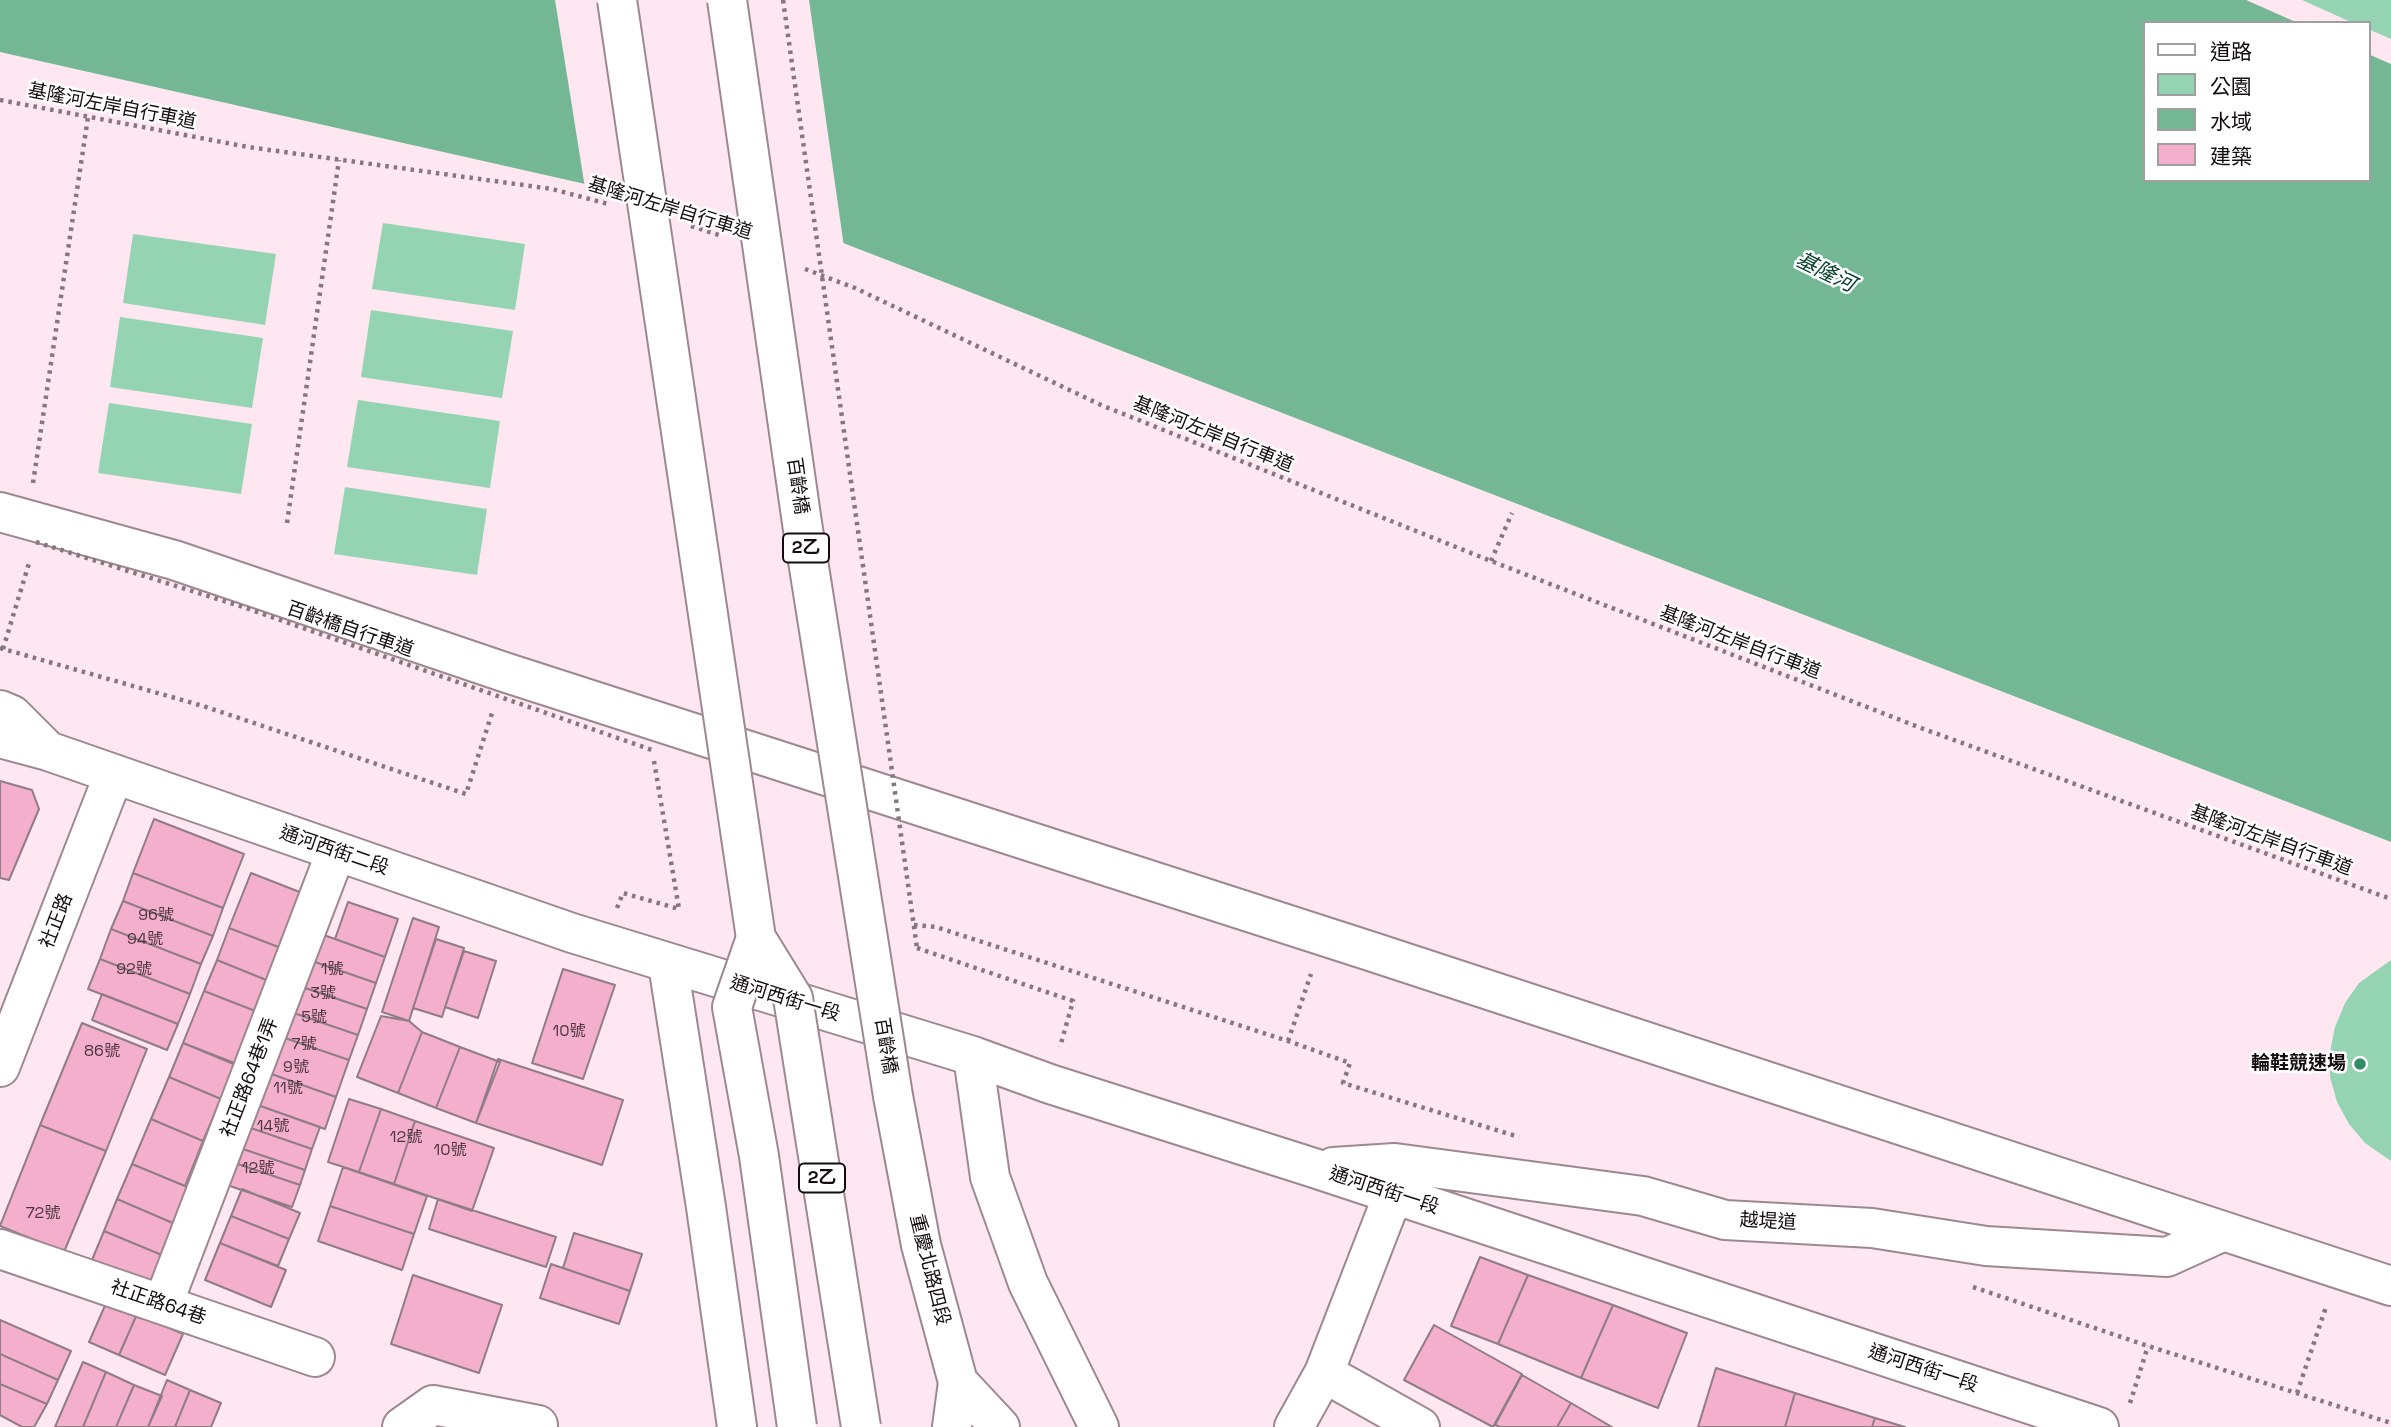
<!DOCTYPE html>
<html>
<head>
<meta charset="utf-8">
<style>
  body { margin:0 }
  #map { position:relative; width:2391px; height:1427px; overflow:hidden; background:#fee7f0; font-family:"Space Grotesk","Noto Sans TC",sans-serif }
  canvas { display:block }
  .legend { position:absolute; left:2143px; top:21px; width:228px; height:161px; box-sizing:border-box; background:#fff; border:2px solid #a19e9f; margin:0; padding:9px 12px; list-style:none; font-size:21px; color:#140c0f }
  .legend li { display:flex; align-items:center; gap:14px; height:35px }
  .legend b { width:35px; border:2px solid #a19e9f }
</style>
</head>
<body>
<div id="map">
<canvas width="2391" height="1427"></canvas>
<ul class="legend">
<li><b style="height:9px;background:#fff"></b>道路</li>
<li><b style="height:19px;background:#95d4b3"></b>公園</li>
<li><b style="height:19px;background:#73b795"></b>水域</li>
<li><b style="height:19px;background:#f3afcb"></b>建築</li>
</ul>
</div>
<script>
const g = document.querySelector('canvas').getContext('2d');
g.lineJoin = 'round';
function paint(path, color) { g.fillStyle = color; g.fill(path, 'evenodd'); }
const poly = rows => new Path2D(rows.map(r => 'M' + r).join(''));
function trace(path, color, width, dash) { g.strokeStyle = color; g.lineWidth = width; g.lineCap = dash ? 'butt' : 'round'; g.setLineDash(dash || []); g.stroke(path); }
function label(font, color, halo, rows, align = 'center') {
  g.font = font + ' "Space Grotesk","Noto Sans TC",sans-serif'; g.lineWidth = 5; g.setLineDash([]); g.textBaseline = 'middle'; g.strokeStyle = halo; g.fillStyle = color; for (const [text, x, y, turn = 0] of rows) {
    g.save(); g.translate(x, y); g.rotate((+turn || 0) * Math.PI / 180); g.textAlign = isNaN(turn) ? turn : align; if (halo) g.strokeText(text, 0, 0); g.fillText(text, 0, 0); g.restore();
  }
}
const green = poly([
  [2302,0,2391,0,2391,39,2368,29,2368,23,2353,23],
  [383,223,525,244,515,310,372,289],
  [133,234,276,254,265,325,123,303],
  [371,310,513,331,502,398,361,377],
  [120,317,263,338,252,408,110,387],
  [358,400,500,421,490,488,347,467],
  [109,403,252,424,241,494,98,473],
  [345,487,487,509,477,575,334,554],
  [2391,960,2391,1161,2365,1143,2349,1124,2337,1102,2330,1077,2330,1052,2335,1027,2345,1003,2359,983]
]);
const water = poly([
  [0,0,2246,0,2298,23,2144,23,2144,180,2368,180,2368,54,2391,64,2391,842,838,241,0,52]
]);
const pier = poly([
  [555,0,809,0,844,247,585,188]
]);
const building = poly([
  [0,781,32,790,39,809,9,880,0,878,0,781],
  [154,819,244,854,223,908,133,873,154,819],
  [133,873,223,908,213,936,123,901,133,873],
  [251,873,315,898,294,953,229,928,251,873],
  [123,901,213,936,201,964,111,929,123,901],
  [348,902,398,919,385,957,335,939,348,902],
  [413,918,439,927,409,1021,382,1012,413,918],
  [229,928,294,953,281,986,217,960,229,928],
  [111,929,201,964,190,994,100,959,111,929],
  [321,934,385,957,376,983,312,961,321,934],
  [436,939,464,948,442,1017,413,1008,436,939],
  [464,951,496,961,478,1018,445,1007,464,951],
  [100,959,190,994,178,1024,88,989,100,959],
  [217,960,281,986,268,1016,204,991,217,960],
  [312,961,376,983,367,1009,302,987,312,961],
  [563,969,615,985,583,1079,532,1063,563,969],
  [294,984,367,1009,358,1035,285,1010,294,984],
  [204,991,268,1016,247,1068,183,1043,204,991],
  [102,994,178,1024,167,1050,92,1020,102,994],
  [285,1010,358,1035,349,1060,276,1035,285,1010],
  [381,1016,409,1021,422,1032,398,1093,357,1077,381,1016],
  [82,1023,147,1049,106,1151,40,1125,82,1023],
  [422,1032,460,1047,436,1108,398,1093,422,1032],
  [276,1035,349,1060,336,1097,263,1071,276,1035],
  [183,1043,236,1065,221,1099,169,1077,183,1043],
  [460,1047,500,1062,476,1123,436,1108,460,1047],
  [498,1059,623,1100,602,1165,476,1123,498,1059],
  [263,1071,336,1097,325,1129,252,1103,263,1071],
  [169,1077,221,1099,203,1141,151,1119,169,1077],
  [349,1099,381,1109,359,1172,328,1162,349,1099],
  [252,1103,320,1127,312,1149,245,1126,252,1103],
  [381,1109,415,1121,394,1184,359,1172,381,1109],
  [151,1119,203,1141,185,1186,132,1164,151,1119],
  [415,1121,494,1148,472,1211,394,1184,415,1121],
  [40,1125,106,1151,64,1252,0,1226,40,1125],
  [245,1126,312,1149,305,1170,237,1147,245,1126],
  [237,1147,305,1170,300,1185,232,1162,237,1147],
  [232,1162,300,1185,292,1207,224,1184,232,1162],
  [132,1164,197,1191,182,1227,117,1199,132,1164],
  [343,1167,427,1196,414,1234,330,1206,343,1167],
  [242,1189,300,1213,289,1239,231,1216,242,1189],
  [117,1199,182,1227,169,1258,104,1231,117,1199],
  [438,1199,556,1237,546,1267,429,1229,438,1199],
  [330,1206,414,1234,402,1270,318,1241,330,1206],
  [231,1216,289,1239,278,1266,220,1243,231,1216],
  [104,1231,169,1258,151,1299,87,1272,104,1231],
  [574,1233,642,1254,630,1291,563,1268,574,1233],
  [220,1243,286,1270,271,1307,205,1280,220,1243],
  [1480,1257,1528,1275,1498,1344,1451,1326,1480,1257],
  [551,1264,630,1291,619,1324,540,1298,551,1264],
  [413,1275,502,1305,479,1373,391,1344,413,1275],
  [1528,1275,1613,1305,1581,1378,1498,1344,1528,1275],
  [107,1301,137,1314,119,1355,89,1342,107,1301],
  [1613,1305,1687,1333,1658,1408,1581,1378,1613,1305],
  [137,1314,183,1334,165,1375,119,1355,137,1314],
  [0,1320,71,1351,58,1380,0,1354,0,1320],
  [1434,1325,1522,1374,1493,1427,1404,1380,1434,1325],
  [0,1354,58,1380,47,1404,0,1384,0,1354],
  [83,1362,106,1372,83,1427,55,1427,83,1362],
  [1716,1368,1795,1393,1785,1427,1698,1427,1716,1368],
  [106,1372,134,1385,116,1427,83,1427,106,1372],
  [1522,1375,1571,1403,1557,1427,1500,1427,1495,1425,1522,1375],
  [167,1380,190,1390,175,1427,148,1427,167,1380],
  [0,1384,47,1404,34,1427,22,1427,0,1415,0,1384],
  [134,1385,162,1396,148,1427,116,1427,134,1385],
  [190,1390,221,1403,211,1427,175,1427,190,1390],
  [1795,1393,1875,1418,1872,1427,1785,1427,1795,1393],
  [1571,1403,1612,1427,1557,1427,1571,1403],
  [1875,1418,1905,1427,1872,1427,1875,1418]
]);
const path = poly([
  [0,100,248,147,552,189,608,204],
  [691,226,722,236],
  [805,269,855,288,1101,405,1491,561,1921,728,2391,899],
  [33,483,88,117],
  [287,523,339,160],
  [1491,561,1512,513],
  [0,648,203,706,466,794,493,710],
  [3,649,30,560],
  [617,908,623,893,679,909,654,761],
  [914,925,936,927,1288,1041,1350,1063,1343,1083,1519,1137],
  [917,948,1073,1001,1060,1047],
  [1288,1041,1311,974],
  [1973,1287,2148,1346,2391,1423],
  [2297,1393,2326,1307],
  [2130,1403,2148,1346]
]);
const minor = poly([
  [0,512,174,560,504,672,1376,953,2391,1286],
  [0,710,12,715,44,747],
  [0,738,48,751,572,933,973,1056,1050,1084,1314,1168,2099,1427],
  [668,964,706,1207,737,1427],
  [973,1056,990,1177,1028,1283,1099,1427],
  [0,1067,114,774],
  [1333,1167,1395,1163,1643,1196,1725,1220,1872,1228,1986,1246,2167,1257,2222,1232],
  [0,1249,315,1357],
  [163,1304,336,852],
  [1324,1373,1420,1427],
  [402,1427,433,1405,538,1425],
  [1294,1427,1324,1373,1393,1195]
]);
const major = poly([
  [893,1096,921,1245,958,1382,1000,1427],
  [952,1427,958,1382]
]);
const pathBridge = poly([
  [783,0,917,948],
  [36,542,243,607,652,750]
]);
const minorBridge = poly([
  [756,938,732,1007,759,1156,797,1427]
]);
const majorBridge = poly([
  [617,0,756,938,793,998,861,1427],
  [727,0,802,523,893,1096]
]);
const markers = [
  [2360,1064,7,"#308d65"]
];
const numberNames = [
  ["96號",156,916],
  ["94號",145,940],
  ["92號",134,970],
  ["1號",332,970],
  ["3號",323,994],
  ["5號",314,1018],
  ["10號",569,1032],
  ["7號",304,1045],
  ["86號",102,1052],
  ["9號",296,1068],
  ["11號",288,1089],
  ["14號",273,1127],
  ["12號",406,1138],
  ["10號",450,1151],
  ["12號",258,1169],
  ["72號",43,1214]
];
const shields = [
  [806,548,46],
  [822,1178,46]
];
const shieldNames = [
  ["2乙",806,548],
  ["2乙",822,1178]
];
const streetNames = [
  ["基隆河左岸自行車道",112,107,11],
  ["基隆河左岸自行車道",670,209,17],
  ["基隆河左岸自行車道",1213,435,22],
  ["百齡橋",797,486,82],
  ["百齡橋自行車道",350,630,19],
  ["基隆河左岸自行車道",1740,643,21],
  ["基隆河左岸自行車道",2271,841,20],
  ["通河西街二段",334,851,19],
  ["社正路",57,921,-69],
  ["通河西街一段",785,999,17],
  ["百齡橋",885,1046,81],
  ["社正路64巷1弄",250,1078,-69],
  ["通河西街一段",1384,1191,18],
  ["越堤道",1768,1222,3],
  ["重慶北路四段",929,1270,76],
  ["社正路64巷",158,1303,19],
  ["通河西街一段",1923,1369,18]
];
const poiNames = [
  ["輪鞋競速場",2346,1064]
];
const waterNames = [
  ["基隆河",1825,273,26]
];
paint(green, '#95d4b3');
paint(water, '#73b795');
paint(pier, '#fee7f0');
paint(building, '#f3afcb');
trace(building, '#907c84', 2);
trace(minor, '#9d8890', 42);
trace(major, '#9d8890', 42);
trace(path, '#86777d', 4.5, [3.5, 5]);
trace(minor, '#fff', 38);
trace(major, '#fff', 38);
trace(minorBridge, '#9d8890', 42, []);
trace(majorBridge, '#9d8890', 42, []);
trace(pathBridge, '#86777d', 4.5, [3.5, 5]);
trace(minorBridge, '#fff', 38);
trace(majorBridge, '#fff', 38);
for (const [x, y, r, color] of markers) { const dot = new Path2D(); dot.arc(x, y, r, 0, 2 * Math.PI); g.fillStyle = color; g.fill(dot); trace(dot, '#fff', 2.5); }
label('16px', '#4c353e', null, numberNames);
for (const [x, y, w] of shields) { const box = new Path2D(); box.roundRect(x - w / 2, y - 14.5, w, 29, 5); g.fillStyle = '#fff'; g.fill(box); trace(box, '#140c0f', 2); }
label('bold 18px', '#140c0f', null, shieldNames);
label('19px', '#140c0f', '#fff', streetNames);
label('bold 19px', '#140c0f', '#fff', poiNames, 'right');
label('italic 21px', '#0a432c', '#fff', waterNames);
</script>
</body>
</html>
